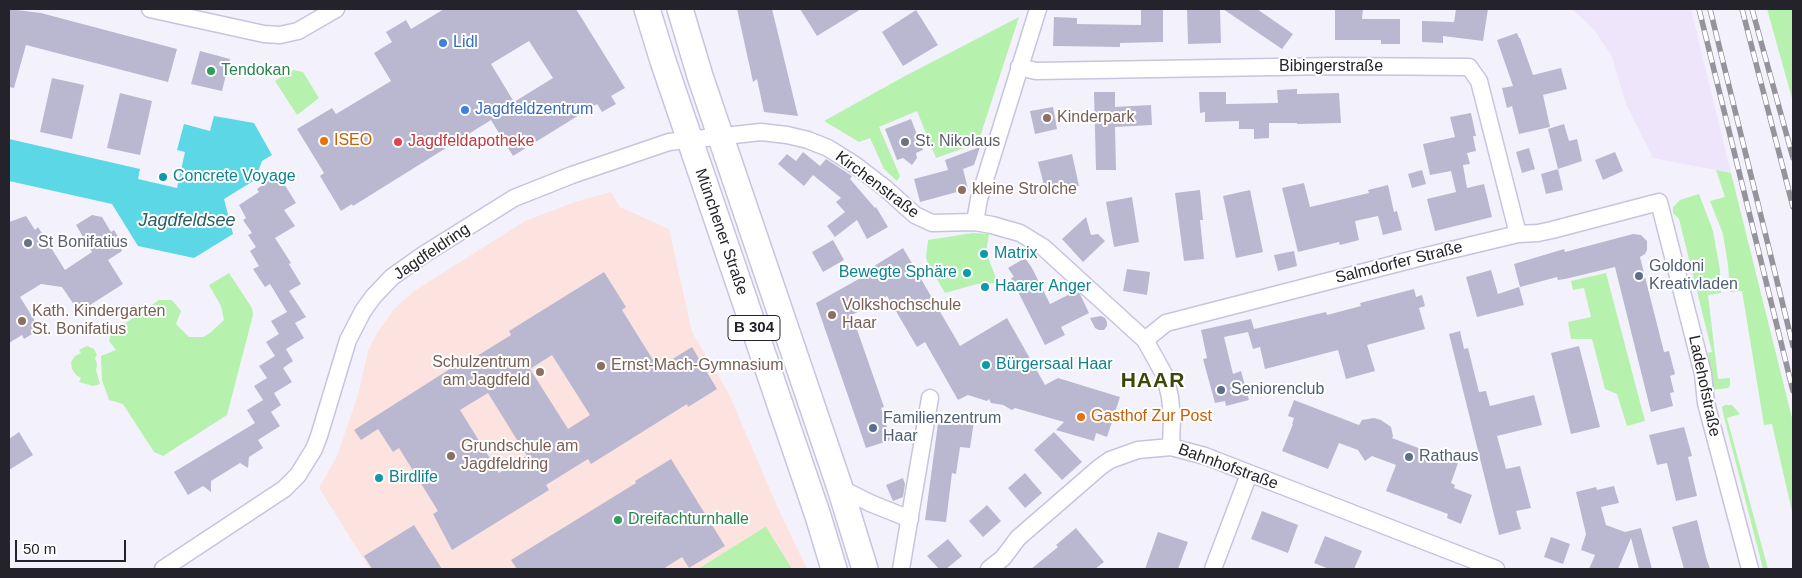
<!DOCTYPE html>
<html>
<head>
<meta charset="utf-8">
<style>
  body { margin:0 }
  #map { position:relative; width:1802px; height:578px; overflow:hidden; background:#f3f2fc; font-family:Arial,sans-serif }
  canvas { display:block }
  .frame { position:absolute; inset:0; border:10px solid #24232c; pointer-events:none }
  .scale { position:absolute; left:15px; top:540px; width:111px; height:22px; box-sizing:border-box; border:2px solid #24232c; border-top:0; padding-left:6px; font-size:15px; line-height:18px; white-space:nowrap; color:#24232c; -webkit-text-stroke:4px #fff; paint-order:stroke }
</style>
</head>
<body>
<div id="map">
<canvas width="1802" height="578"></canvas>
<div class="frame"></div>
<div class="scale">50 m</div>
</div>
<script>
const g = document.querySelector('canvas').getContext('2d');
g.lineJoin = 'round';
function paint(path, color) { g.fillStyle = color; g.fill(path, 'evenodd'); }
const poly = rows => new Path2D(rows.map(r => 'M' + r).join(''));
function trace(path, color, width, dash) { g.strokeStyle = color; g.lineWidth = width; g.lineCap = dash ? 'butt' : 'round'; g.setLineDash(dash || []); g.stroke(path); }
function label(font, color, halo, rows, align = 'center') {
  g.font = font + ' Arial,sans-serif'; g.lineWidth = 4; g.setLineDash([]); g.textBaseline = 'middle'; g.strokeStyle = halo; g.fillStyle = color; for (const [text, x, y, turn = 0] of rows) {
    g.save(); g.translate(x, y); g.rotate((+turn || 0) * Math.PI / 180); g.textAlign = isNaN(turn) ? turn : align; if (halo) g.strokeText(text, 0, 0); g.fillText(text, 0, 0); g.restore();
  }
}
const industrial = poly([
  [1572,9,1691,9,1731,173,1653,158,1626,104,1612,57,1595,31]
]);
const education = poly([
  [611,192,620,207,669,229,692,332,729,394,777,506,807,569,370,569,319,488,337,456,358,395,368,351,377,333,394,309,414,291,525,221,575,202]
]);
const green = poly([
  [1767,9,1793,9,1793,102],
  [1019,17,978,143,936,158,917,111,879,127,900,176,897,181,884,169,870,138,859,142,824,121,905,76],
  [293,70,303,72,319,98,297,115,275,81],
  [1716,170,1731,173,1793,422,1793,516,1772,424,1764,425,1742,291,1730,292,1728,265,1723,234,1710,201,1725,197],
  [1699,194,1713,231,1720,270,1721,293,1708,295,1718,379,1730,378,1730,386,1728,388,1712,390,1708,353,1712,352,1679,219,1673,213,1673,207,1680,200],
  [973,233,989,234,987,246,989,260,998,283,977,284,945,293,928,264,926,257,928,240],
  [229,273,252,308,253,315,227,415,163,456,154,452,123,404,109,400,102,380,101,356,116,350,109,341,111,333,159,300,172,300,181,311,176,324,189,337,203,337,210,333,224,320,221,306,209,285],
  [1606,273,1645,421,1627,426,1617,394,1605,389,1592,339,1571,339,1568,322,1591,317,1584,288,1573,290,1571,281],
  [87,346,94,349,97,355,95,358,97,364,96,370,100,384,93,386,79,382,81,378,76,375,72,369,71,362,75,356,81,353,79,350],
  [1725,405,1732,405,1740,414,1727,418,1768,569,1763,569,1723,413,1722,407],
  [766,527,792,569,698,569,765,527]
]);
const water = poly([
  [214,116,254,123,272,155,262,161,255,180,224,199,233,234,194,258,138,246,112,204,9,181,9,139,140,169,138,179,177,188,185,152,177,150,184,124,210,131]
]);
const building = poly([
  [9,9,41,13,177,49,168,82,26,45,14,88,9,87],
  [444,9,576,9,625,88,611,96,616,104,602,112,597,104,513,156,491,120,353,206,352,204,341,211,320,176,324,173,297,129,332,108,336,114,391,81,374,53,392,42,386,32,406,20,411,29],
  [529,41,553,78,514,102,491,64],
  [737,9,772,9,798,116,764,112,757,79,753,82],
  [800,9,861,9,817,36],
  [1141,9,1163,9,1163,42,1120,43,1120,47,1053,46,1054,17,1077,18,1077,24,1141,25],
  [1187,9,1220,9,1221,43,1188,44],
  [1223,9,1257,9,1293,34,1282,49],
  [1335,9,1363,9,1362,19,1400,19,1400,44,1381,44,1381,40,1335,40],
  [1456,9,1488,9,1483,41,1443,36,1443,43,1422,42,1422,21,1454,22],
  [916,10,938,45,903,66,882,32],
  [1517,33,1519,38,1520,38,1533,75,1561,68,1567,89,1543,95,1550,127,1519,134,1512,106,1507,108,1502,88,1513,86,1497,40],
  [200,51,230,59,222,91,191,84],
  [52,78,84,85,72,139,40,132],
  [1297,89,1297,94,1339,93,1341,123,1297,124,1297,123,1269,123,1269,138,1254,139,1254,129,1239,129,1239,121,1205,122,1205,112,1200,113,1199,92,1226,92,1226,104,1278,103,1277,90],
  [1094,92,1115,92,1115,107,1151,105,1152,125,1115,127,1116,170,1096,170],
  [120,93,152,101,140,155,107,148],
  [1053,107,1057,129,1035,134,1030,111],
  [1471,113,1476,136,1473,136,1476,151,1467,153,1470,164,1463,165,1467,188,1484,184,1492,217,1435,231,1427,199,1456,192,1451,171,1430,175,1423,144,1455,137,1450,117],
  [911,119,923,150,916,153,917,158,912,165,903,158,897,160,885,129],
  [1564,124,1569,141,1577,139,1582,161,1558,169,1548,129],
  [980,147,974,165,963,169,968,189,920,202,914,179,948,170,945,160],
  [1529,148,1535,169,1522,173,1516,152],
  [803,152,820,166,826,159,852,176,850,179,875,208,876,207,888,227,867,239,857,220,835,237,827,226,845,212,836,202,841,198,813,175,804,186,778,164,787,154,796,161],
  [1615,152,1623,171,1603,180,1595,160],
  [1072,154,1079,186,1046,193,1038,162],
  [1558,169,1563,190,1546,194,1541,174],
  [1422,170,1426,184,1412,188,1408,174],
  [278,174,296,203,284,210,295,226,275,238,291,263,289,264,301,284,289,291,306,317,295,323,304,338,286,349,293,361,283,368,292,382,274,393,281,405,271,412,280,426,258,440,263,448,249,457,248,468,240,463,211,481,211,492,203,486,188,495,174,472,255,423,247,410,263,400,254,386,267,378,259,366,275,356,266,342,279,334,271,321,287,312,270,284,265,287,253,269,259,266,250,251,256,247,248,235,252,233,243,220,246,218,239,205,259,192,257,189],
  [1304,183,1310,207,1369,193,1368,190,1388,185,1394,212,1397,211,1402,230,1383,235,1378,216,1355,221,1359,240,1340,245,1339,242,1298,252,1282,188],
  [1200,190,1203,220,1200,220,1204,259,1184,261,1175,193],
  [1250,190,1263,252,1236,258,1223,196],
  [1132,197,1139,242,1114,247,1106,202],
  [92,215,102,217,111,232,114,230,122,243,119,245,122,251,108,260,123,284,79,312,62,287,41,284,20,297,40,329,24,339,22,335,9,343,9,222,26,216,35,230,38,227,65,270,92,252,76,225],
  [1086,217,1091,235,1098,234,1105,241,1083,262,1062,239],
  [1633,234,1641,235,1647,241,1647,250,1645,254,1640,257,1664,352,1669,351,1675,374,1670,376,1674,392,1670,393,1673,406,1651,412,1615,267,1565,279,1558,280,1557,277,1520,287,1514,264,1564,249,1565,252],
  [833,240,844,260,823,272,812,252],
  [903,248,960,346,1007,318,1045,385,1058,378,1120,397,1107,437,1096,433,1094,441,1056,430,1064,422,1015,408,1012,410,1003,405,991,403,989,399,987,401,968,395,958,400,925,342,917,347,887,296,852,315,884,407,881,408,891,440,866,448,816,303,873,271,871,268],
  [1294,251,1297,266,1278,271,1274,255],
  [1025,258,1032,268,1050,304,1076,291,1080,294,1089,313,1061,327,1065,335,1045,345,1011,278,1014,277,1008,268],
  [1127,269,1150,272,1147,295,1123,291],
  [1491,270,1498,294,1519,287,1524,305,1477,317,1466,277],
  [604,272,626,307,622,310,658,368,692,347,717,389,688,407,687,404,591,464,588,459,546,485,549,490,452,550,433,514,438,511,399,448,393,452,378,429,361,440,354,430,467,358,469,361,511,335,509,331],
  [552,355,590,415,568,429,530,369],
  [488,393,527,456,499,473,460,410],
  [1414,289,1416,297,1422,295,1425,306,1419,308,1425,329,1367,345,1375,371,1346,379,1338,350,1265,369,1260,347,1253,349,1248,332,1224,337,1233,374,1241,371,1249,400,1226,406,1225,401,1215,403,1203,359,1207,358,1201,330,1251,319,1254,329,1326,312,1327,315,1361,306,1360,303],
  [1101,316,1105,318,1107,322,1107,326,1104,330,1099,330,1095,328,1090,318],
  [1460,331,1464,349,1468,348,1479,392,1486,391,1490,406,1534,395,1542,425,1497,436,1506,469,1520,466,1531,508,1516,511,1521,529,1499,535,1449,334],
  [1579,346,1600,427,1571,434,1551,353],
  [1294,400,1359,425,1362,420,1374,418,1381,420,1391,427,1393,436,1392,438,1458,463,1451,483,1455,485,1454,488,1472,495,1461,524,1447,518,1448,514,1386,491,1396,465,1372,456,1365,461,1358,450,1339,443,1328,469,1282,451,1293,424,1292,424,1294,418,1288,416],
  [939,416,974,421,970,448,960,447,956,474,952,473,946,522,925,520],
  [1684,427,1692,456,1688,457,1697,496,1676,501,1667,463,1657,465,1649,435],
  [19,432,33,455,9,470,9,439],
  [1054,432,1082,462,1062,480,1034,450],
  [671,459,725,546,689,568,682,557,663,569,517,569,511,560,636,483,635,481],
  [1025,473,1042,493,1025,508,1008,488],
  [903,478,905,484,903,497,893,501,886,485],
  [1614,486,1619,503,1601,507,1606,525,1625,532,1641,528,1652,569,1639,569,1631,538,1618,569,1589,569,1595,555,1581,550,1586,534,1576,492,1596,487,1597,490],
  [987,505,1001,521,983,537,969,521],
  [1262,511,1298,525,1288,553,1251,539],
  [1697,520,1706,557,1710,569,1684,569,1672,527],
  [414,525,442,569,372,569,364,556],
  [1076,528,1104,562,1095,569,1031,569,1058,547,1056,545],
  [1158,532,1188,542,1178,569,1145,569],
  [1325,536,1362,551,1354,569,1329,569,1314,563],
  [1551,537,1570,544,1563,564,1544,557],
  [948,539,962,556,946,569,939,569,927,556]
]);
const street = poly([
  [150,9,264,34,280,35,298,31,336,9],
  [1019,67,1036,71,1334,66,1469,67,1479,81,1518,234],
  [975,222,979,199,1038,9],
  [1145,340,1166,323,1422,257,1518,234,1538,233,1552,230,1659,202,1703,374,1706,403,1750,569],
  [840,488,870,503,910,519],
  [163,569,284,489,298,475,314,449,319,436,348,340,363,311,373,297,392,277,423,255,514,198,572,175,669,142,761,132,787,135,808,140,828,148,855,165,885,188,915,215,932,223,975,222,992,225,1020,233,1043,247,1145,340,1165,376,1170,397,1172,418,1171,447],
  [901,569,930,398],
  [989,569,1003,558,1018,538,1100,467,1110,460,1138,450,1171,447,1205,456,1496,569],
  [1213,569,1249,474]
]);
const primary = poly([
  [647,9,663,61,818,516,834,569],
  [680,9,700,76,840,488,865,569]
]);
const rail = poly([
  [1699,9,1793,391],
  [1710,9,1793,346],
  [1742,9,1793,207],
  [1752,9,1793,158]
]);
const markers = [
  [443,43,5,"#3f7fe0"],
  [211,71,5,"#2e9e5b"],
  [465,110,5,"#3f7fe0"],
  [1047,118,5,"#8d6e63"],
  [324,141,5,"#e8710a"],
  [398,142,5,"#e0444e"],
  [905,142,5,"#6b7280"],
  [163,177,5,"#0f9aa8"],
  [962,190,5,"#8d6e63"],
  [28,243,5,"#6b7280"],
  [984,254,5,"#0f9aa8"],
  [967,273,5,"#0f9aa8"],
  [1639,276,5,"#5c6f8a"],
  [985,287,5,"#0f9aa8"],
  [832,315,5,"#8d6e63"],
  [22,321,5,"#8d6e63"],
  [986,365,5,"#0f9aa8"],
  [601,366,5,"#8d6e63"],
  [540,372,5,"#8d6e63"],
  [1221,390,5,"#5c6f8a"],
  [1081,417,5,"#e8710a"],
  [873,428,5,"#5c6f8a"],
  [451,456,5,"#8d6e63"],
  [1409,457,5,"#5c6f8a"],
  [379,478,5,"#0f9aa8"],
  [618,520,5,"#2e9e5b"]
];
const shields = [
  [754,328,52]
];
const shieldNames = [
  ["B 304",754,328]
];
const shopNames = [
  ["Lidl",453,43],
  ["Jagdfeldzentrum",475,110]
];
const streetNames = [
  ["Bibingerstraße",1331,67],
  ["Kirchenstraße",877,185,37],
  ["Münchener Straße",721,232,71],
  ["Jagdfeldring",432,252,-34],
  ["Salmdorfer Straße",1399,263,-14],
  ["Ladehofstraße",1704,386,78],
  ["Bahnhofstraße",1228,467,20]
];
const leisureNames = [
  ["Tendokan",221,71],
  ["Dreifachturnhalle",628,520]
];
const educationNames = [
  ["Kinderpark",1057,118],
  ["kleine Strolche",972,190],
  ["Volkshochschule",842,306],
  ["Haar",842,324],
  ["Kath. Kindergarten",32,312],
  ["St. Bonifatius",32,330],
  ["Schulzentrum",530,363,"right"],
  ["am Jagdfeld",530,381,"right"],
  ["Ernst-Mach-Gymnasium",611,366],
  ["Grundschule am",461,447],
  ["Jagdfeldring",461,465]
];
const foodNames = [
  ["ISEO",334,141],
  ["Gasthof Zur Post",1091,417]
];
const healthNames = [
  ["Jagdfeldapotheke",408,142]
];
const worshipNames = [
  ["St. Nikolaus",915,142],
  ["St Bonifatius",38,243]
];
const cultureNames = [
  ["Concrete Voyage",173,177],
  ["Matrix",994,254],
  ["Bewegte Sphäre",957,273,"right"],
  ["Haarer Anger",995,287],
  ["Bürgersaal Haar",996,365],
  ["Birdlife",389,478]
];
const serviceNames = [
  ["Goldoni",1649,267],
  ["Kreativladen",1649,285],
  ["Seniorenclub",1231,390],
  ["Familienzentrum",883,419],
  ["Haar",883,437],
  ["Rathaus",1419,457]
];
const waterNames = [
  ["Jagdfeldsee",187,221]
];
const districtNames = [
  ["HAAR",1153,381]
];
paint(industrial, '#efe5fa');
paint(education, '#fde3df');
paint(green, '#b6f1ae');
paint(water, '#5bd7e6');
paint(building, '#bab8d0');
trace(street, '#c7c4dd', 19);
trace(primary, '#c7c4dd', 28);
trace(street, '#fff', 16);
trace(primary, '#fff', 25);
trace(rail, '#95949d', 5.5);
trace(rail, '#fff', 4, [11]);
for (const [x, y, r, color] of markers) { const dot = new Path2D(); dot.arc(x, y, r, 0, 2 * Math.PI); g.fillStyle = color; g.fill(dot); trace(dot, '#fff', 2); }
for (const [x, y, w] of shields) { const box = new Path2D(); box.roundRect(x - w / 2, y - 12.5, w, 25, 4); g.fillStyle = '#fff'; g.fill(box); trace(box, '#24232c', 1); }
label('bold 15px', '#24232c', null, shieldNames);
label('16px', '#366cbe', '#fff', shopNames, 'left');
label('16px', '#24232c', '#fff', streetNames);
label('16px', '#27864d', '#fff', leisureNames, 'left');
label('16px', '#785e54', '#fff', educationNames, 'left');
label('16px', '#c56008', '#fff', foodNames, 'left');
label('16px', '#be3a42', '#fff', healthNames, 'left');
label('16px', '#5b616d', '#fff', worshipNames, 'left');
label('16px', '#0d838f', '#fff', cultureNames, 'left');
label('16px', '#4e5e75', '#fff', serviceNames, 'left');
label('italic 18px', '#295d64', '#fff', waterNames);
g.letterSpacing = '1px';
label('bold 21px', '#3e4609', '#fff', districtNames);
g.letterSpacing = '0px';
</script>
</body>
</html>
